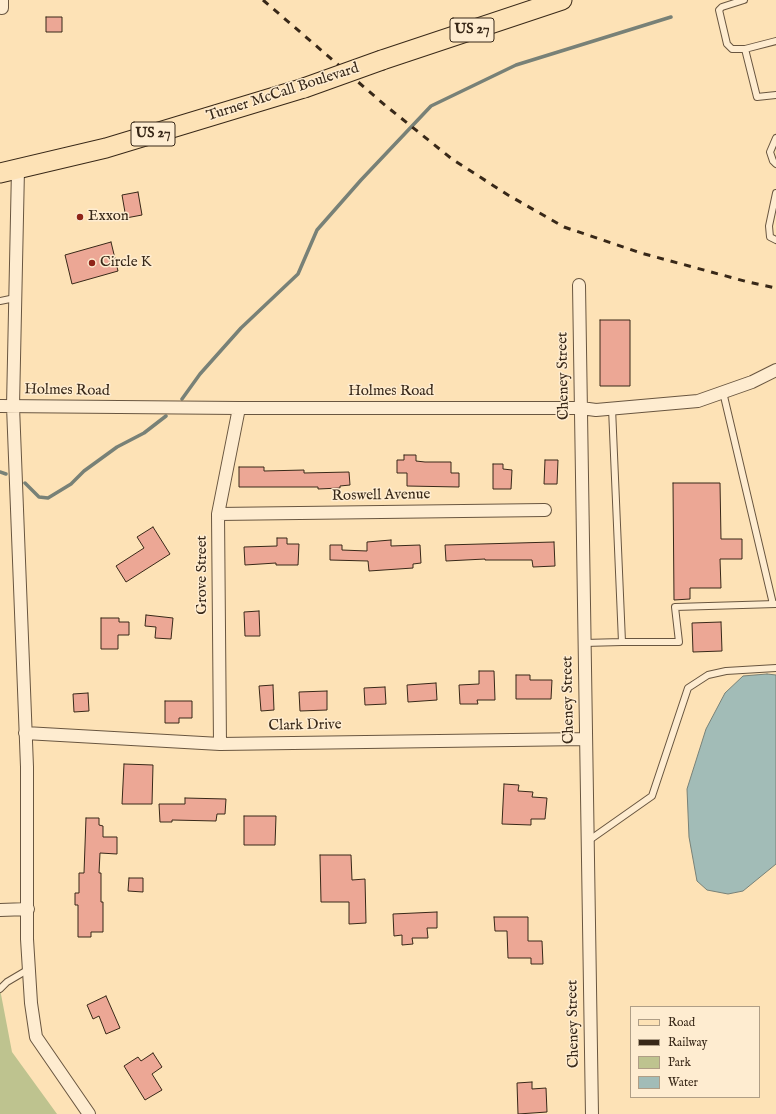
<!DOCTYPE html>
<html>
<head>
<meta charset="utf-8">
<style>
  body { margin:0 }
  #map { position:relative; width:776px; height:1114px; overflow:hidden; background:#fde2b6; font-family:"IM FELL English",serif }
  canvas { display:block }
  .legend { position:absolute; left:630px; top:1006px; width:130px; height:92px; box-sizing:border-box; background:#feecd0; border:1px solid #af9e86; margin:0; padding:5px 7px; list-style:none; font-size:12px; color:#382818 }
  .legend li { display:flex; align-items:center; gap:8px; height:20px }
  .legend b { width:20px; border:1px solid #af9e86 }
</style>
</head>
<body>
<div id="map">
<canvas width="776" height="1114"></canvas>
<ul class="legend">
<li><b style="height:5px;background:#fde2b6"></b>Road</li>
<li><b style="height:5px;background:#382818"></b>Railway</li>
<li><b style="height:11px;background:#bec38f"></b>Park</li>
<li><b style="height:11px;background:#a2bcb7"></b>Water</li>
</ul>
</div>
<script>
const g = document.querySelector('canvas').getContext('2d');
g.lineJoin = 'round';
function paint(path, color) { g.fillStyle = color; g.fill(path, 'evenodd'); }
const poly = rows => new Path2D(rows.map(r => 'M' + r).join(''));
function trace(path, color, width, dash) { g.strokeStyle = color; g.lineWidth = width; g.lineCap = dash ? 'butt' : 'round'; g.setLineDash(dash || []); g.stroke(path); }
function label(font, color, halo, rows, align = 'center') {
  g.font = font + ' "IM FELL English",serif'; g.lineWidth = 3; g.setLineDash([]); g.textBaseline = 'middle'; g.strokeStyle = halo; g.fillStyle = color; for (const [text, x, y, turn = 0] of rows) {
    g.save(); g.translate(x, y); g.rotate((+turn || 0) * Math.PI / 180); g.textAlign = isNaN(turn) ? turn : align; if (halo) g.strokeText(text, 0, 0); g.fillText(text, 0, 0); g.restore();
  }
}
const green = poly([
  [0,989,12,1052,57,1114,0,1114]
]);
const water = poly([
  [767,674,776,675,776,864,743,891,728,894,707,890,697,881,689,837,687,789,706,729,725,693,743,676,767,674]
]);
const stream = poly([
  [182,399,200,374,241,328,298,274,317,230,361,180,431,106,516,65,671,17],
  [0,472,6,474],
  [25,483,39,497,48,498,71,484,84,471,117,447,144,433,166,416]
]);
const building = poly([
  [46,17,62,17,62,32,46,32,46,17],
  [138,192,142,215,126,218,122,195,138,192],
  [111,242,118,271,72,284,65,255,111,242],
  [600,320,630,320,630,386,600,386,600,320],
  [404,455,416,455,416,461,425,462,451,462,451,473,459,473,459,487,407,486,407,473,397,473,397,460,404,460,404,455],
  [545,460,558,460,557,484,544,484,545,460],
  [493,464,503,464,503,469,512,470,511,489,493,489,493,464],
  [239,467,264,467,264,471,304,470,304,473,349,472,350,485,340,486,340,488,318,489,318,487,239,487,239,467],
  [673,483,720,483,721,539,742,539,742,559,720,559,721,588,690,588,690,599,674,600,673,483],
  [153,527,170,554,126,582,116,566,144,548,137,537,153,527],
  [277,538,287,538,287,544,299,544,298,565,276,565,276,563,245,565,244,547,277,546,277,538],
  [391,540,391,546,420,545,421,563,413,564,413,568,369,571,368,561,330,560,330,545,342,545,342,550,367,551,367,542,391,540],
  [554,542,555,566,533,567,532,560,485,560,485,559,446,561,445,545,554,542],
  [259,611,260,636,245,636,244,612,259,611],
  [146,615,173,618,171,639,155,638,156,627,145,626,146,615],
  [101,618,119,618,119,622,129,622,129,635,118,635,118,649,101,649,101,618],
  [721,622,722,651,693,652,692,623,721,622],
  [479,671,494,671,495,700,477,700,478,704,460,704,459,685,479,684,479,671],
  [516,675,530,675,530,680,552,680,551,699,516,699,516,675],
  [436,683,437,700,408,702,407,685,436,683],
  [273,685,274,710,261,711,259,686,273,685],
  [385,687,386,704,365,705,364,688,385,687],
  [327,691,327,710,300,711,299,692,327,691],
  [88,693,89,711,74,712,73,694,88,693],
  [165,701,192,701,192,718,179,718,179,723,165,723,165,701],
  [124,764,153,765,152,804,122,804,124,764],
  [504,784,519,785,518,791,533,792,532,797,547,798,545,819,531,819,531,825,502,824,504,784],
  [185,798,226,799,225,814,217,814,216,821,172,820,172,822,160,822,159,804,185,804,185,798],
  [244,816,276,816,275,845,244,845,244,816],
  [86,818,99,818,99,825,103,826,103,837,117,837,117,854,100,853,99,873,101,873,101,902,103,902,103,932,91,932,91,937,78,937,78,905,75,905,75,893,79,893,79,873,84,873,86,818],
  [320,855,351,855,352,880,365,879,366,923,349,924,349,902,321,902,320,855],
  [129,878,143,878,143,892,128,891,129,878],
  [437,912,437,928,427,928,428,938,412,938,413,944,402,945,402,935,394,936,393,914,437,912],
  [494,917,528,917,528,941,542,941,543,964,531,964,531,958,508,958,507,931,495,931,494,917],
  [106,996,120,1028,106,1034,99,1016,93,1019,87,1005,106,996],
  [153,1053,162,1067,152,1074,162,1090,145,1100,124,1066,138,1057,141,1061,153,1053],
  [532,1082,532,1089,546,1088,547,1112,518,1114,517,1083,532,1082]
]);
const service = poly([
  [744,0,722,7,719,10,727,44,732,49,745,49],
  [776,41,745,49,757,97,776,95],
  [776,138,770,152,773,161,776,164],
  [776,193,769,226,770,237,776,240],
  [0,301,15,298],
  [723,392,773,604],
  [612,408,622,642,679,642,675,607,776,604],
  [584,643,622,642],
  [588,841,652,796,688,688,708,675,726,671,776,668],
  [0,989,7,982,29,969]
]);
const minor = poly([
  [2,0,2,8],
  [18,169,13,406,27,767,27,939,31,1003,36,1037,89,1114],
  [579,285,592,1114],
  [0,406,239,408,581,408,596,410,698,401,752,382,776,370],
  [218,514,545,510],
  [25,733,220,744,585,739],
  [220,744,218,514,239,408],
  [0,910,28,909]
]);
const primary = poly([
  [382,60,562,0],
  [0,173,106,148,304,88]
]);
const rail = poly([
  [263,0,386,106,452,159,508,195,564,227,641,253,748,282,776,288]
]);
const primaryBridge = poly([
  [304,88,382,60]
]);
const markers = [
  [80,217,4,"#8f2418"],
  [92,263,4,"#8f2418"]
];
const shields = [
  [472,30,44],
  [153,134,44]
];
const shieldNames = [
  ["US 27",472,30],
  ["US 27",153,134]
];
const streetNames = [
  ["Turner McCall Boulevard",283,93,-18],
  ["Cheney Street",564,376,-91],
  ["Holmes Road",67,391,1],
  ["Holmes Road",391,392],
  ["Roswell Avenue",381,496,-1],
  ["Grove Street",203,575,-90],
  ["Cheney Street",569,700,-91],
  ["Clark Drive",305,726,-1],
  ["Cheney Street",574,1024,-91]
];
const poiNames = [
  ["Exxon",88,217],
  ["Circle K",100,263]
];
paint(green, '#bec38f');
paint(water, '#a2bcb7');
trace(water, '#788177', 1);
trace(stream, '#788177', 3.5);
paint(building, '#eca795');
trace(building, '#382818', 1);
trace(service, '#695640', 8);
trace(minor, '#695640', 14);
trace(primary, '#382818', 21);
trace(service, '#feecd0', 6);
trace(minor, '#feecd0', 12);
trace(primary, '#fde2b6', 19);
trace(rail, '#382818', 3, [7, 7]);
trace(primaryBridge, '#382818', 21, []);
trace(primaryBridge, '#fde2b6', 19);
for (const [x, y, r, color] of markers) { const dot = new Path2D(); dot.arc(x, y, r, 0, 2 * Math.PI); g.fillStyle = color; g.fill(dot); trace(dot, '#feecd0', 1.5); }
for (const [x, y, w] of shields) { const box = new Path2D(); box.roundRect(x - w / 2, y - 12, w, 24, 3); g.fillStyle = '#feecd0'; g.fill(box); trace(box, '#382818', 1); }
label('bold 14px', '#382818', null, shieldNames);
label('15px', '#382818', '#feecd0', streetNames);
label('15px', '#382818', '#feecd0', poiNames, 'left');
</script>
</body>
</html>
